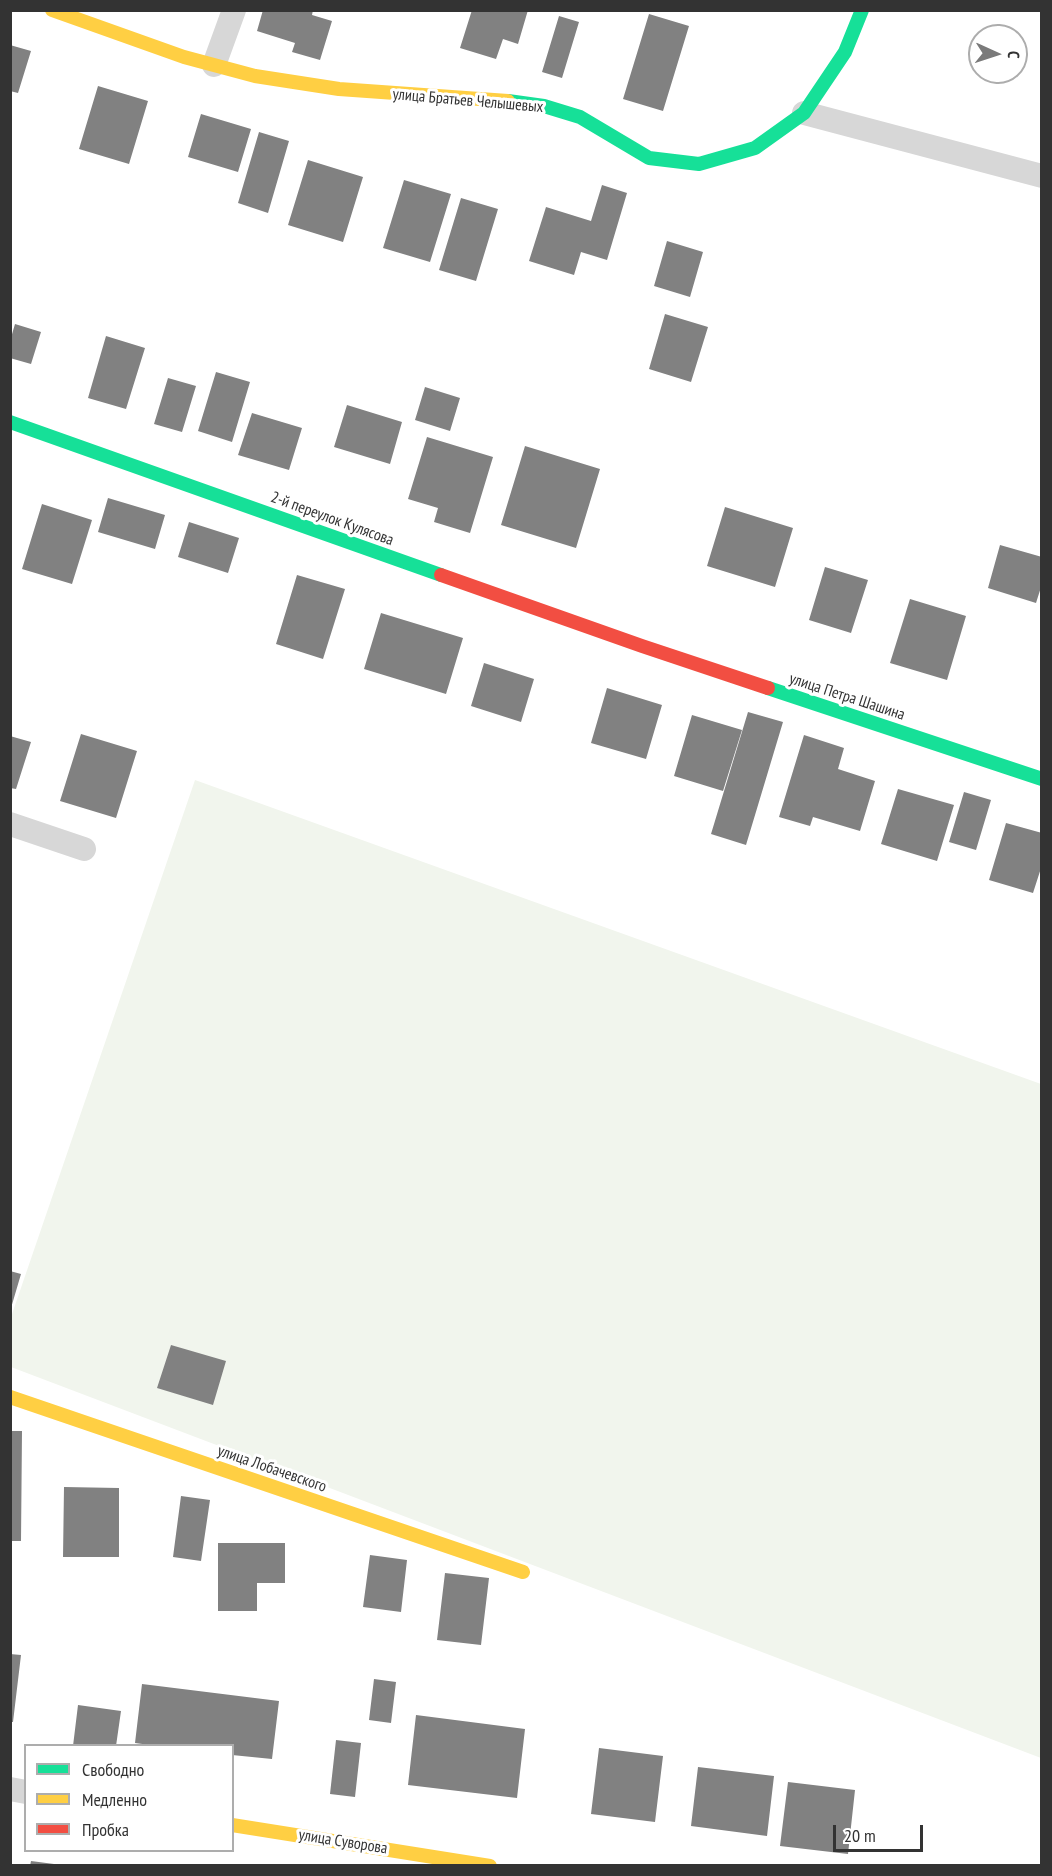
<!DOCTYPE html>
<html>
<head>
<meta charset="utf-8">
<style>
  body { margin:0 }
  #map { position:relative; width:1052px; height:1876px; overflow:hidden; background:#fff; font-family:"PT Sans Narrow",sans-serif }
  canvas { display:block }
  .frame { position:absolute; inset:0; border:12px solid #333; pointer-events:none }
  .legend { position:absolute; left:24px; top:1744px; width:210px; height:108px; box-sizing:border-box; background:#fff; border:2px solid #adadad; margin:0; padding:8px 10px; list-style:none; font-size:18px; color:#333 }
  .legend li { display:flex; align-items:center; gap:12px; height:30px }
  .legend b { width:30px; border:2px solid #adadad }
  .north { position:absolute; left:968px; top:24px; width:60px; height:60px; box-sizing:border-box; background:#fff; border:2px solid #adadad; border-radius:50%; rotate:93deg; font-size:16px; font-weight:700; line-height:24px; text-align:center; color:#333 }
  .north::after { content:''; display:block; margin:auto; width:21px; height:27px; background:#7a7a7a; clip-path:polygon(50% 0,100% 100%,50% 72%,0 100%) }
  .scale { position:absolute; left:833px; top:1825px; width:90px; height:27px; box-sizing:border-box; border:3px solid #333; border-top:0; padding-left:8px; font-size:18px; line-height:21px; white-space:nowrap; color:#333; -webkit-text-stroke:4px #fff; paint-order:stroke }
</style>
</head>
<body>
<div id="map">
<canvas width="1052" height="1876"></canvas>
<div class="frame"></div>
<ul class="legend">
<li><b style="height:8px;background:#16e098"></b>Свободно</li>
<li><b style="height:8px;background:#ffcf43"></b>Медленно</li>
<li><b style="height:8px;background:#f24e42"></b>Пробка</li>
</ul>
<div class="north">С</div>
<div class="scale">20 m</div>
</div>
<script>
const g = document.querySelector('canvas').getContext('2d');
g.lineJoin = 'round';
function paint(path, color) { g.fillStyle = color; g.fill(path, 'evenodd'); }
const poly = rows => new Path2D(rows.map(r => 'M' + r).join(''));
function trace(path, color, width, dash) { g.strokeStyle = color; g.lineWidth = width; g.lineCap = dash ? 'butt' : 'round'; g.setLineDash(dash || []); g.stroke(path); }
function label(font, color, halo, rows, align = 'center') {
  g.font = font + ' "PT Sans Narrow",sans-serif'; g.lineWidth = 6; g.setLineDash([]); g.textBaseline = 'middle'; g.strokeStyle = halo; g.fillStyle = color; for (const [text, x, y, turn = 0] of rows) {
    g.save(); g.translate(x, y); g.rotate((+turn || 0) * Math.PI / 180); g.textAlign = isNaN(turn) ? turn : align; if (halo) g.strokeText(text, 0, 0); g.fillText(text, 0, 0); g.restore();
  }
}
const green = poly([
  [195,780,1041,1084,1041,1758,11,1367,11,1317]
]);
const building = poly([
  [263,10,313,10,312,15,332,21,320,60,292,52,295,43,257,31],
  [472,10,528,10,518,44,503,39,496,59,460,48],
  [649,14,689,26,663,111,623,99],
  [559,16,579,22,562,78,542,72],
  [10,45,31,51,18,93,10,91],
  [98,86,148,101,129,164,79,149],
  [201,114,251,129,238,172,188,157],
  [259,132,289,141,268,213,238,203],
  [308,160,363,177,343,242,288,225],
  [404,180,451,194,430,262,383,248],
  [602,185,627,193,607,260,581,252,574,275,529,261,546,207,591,221],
  [461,198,498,209,476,281,439,270],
  [667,241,703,252,690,297,654,286],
  [665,314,708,327,691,382,649,369],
  [15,324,41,332,31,364,10,358,10,341],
  [106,336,145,348,126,409,88,398],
  [216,372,250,382,232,442,198,431],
  [168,378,196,386,182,432,154,424],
  [425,387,460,398,450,431,415,420],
  [347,405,402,422,390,464,334,447],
  [252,413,302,428,289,470,238,455],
  [427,437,493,457,470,533,434,522,438,508,408,499],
  [525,446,600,469,576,548,501,525],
  [108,498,165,515,155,549,98,532],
  [42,504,92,520,72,584,22,569],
  [725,507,793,528,775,587,707,566],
  [189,522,239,538,228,573,178,557],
  [1000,545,1042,557,1042,584,1036,603,988,588],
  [825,567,868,580,851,633,809,620],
  [297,575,345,589,323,659,276,644],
  [910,599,966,616,947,680,890,663],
  [381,613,463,638,446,694,364,669],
  [484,663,534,679,521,722,471,706],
  [607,688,662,705,646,759,591,743],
  [748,712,783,722,746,845,711,834],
  [692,715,742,730,723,791,674,776],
  [81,734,137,751,116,818,60,801],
  [804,735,844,748,838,769,875,781,860,831,813,817,810,826,779,817],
  [10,736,31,742,16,789,10,788],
  [898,789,954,805,937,861,881,844],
  [964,792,991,800,976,850,949,842],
  [1006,823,1042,833,1042,865,1033,893,989,880],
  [10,1271,21,1274,11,1308,10,1308],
  [171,1345,226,1361,213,1405,157,1388],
  [10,1431,22,1431,21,1541,10,1541],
  [64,1487,119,1488,119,1557,63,1557],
  [181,1496,210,1500,201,1561,173,1557],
  [218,1543,285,1543,285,1583,257,1583,257,1611,218,1611],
  [370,1555,407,1560,401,1612,363,1607],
  [445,1573,489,1578,481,1645,437,1640],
  [10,1654,21,1655,13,1722,10,1722],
  [374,1679,396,1682,391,1723,369,1720],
  [142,1684,279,1701,272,1759,232,1755,232,1746,157,1746,135,1743],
  [78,1705,121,1711,116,1746,73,1746],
  [416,1715,525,1729,517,1798,408,1785],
  [336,1740,361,1743,355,1797,330,1794],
  [599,1748,663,1756,655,1822,591,1814],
  [698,1767,774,1776,767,1836,691,1826],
  [788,1782,855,1790,848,1854,780,1846],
  [31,1861,54,1864,54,1866,30,1866]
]);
const street = poly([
  [214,65,234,10],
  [804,113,1042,176],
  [10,824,84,849],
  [10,1789,26,1792]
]);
const fast = poly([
  [508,101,544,106,580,117,649,158,699,164,755,148,804,113,845,52,862,10],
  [10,422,441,575],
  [768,688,1042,779]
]);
const slow = poly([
  [52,10,184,57,255,76,339,89,508,101],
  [10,1397,523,1572],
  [232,1825,490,1866]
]);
const jam = poly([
  [441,575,642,646,768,688]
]);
const streetNames = [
  ["улица Братьев Челышевых",468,101,5],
  ["2-й переулок Кулясова",332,519,20],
  ["улица Петра Шашина",847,697,18],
  ["улица Лобачевского",272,1469,19],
  ["улица Суворова",343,1842,9]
];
paint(green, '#f1f5ed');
paint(building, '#818181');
trace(street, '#d7d7d7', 24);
trace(fast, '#16e098', 14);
trace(slow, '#ffcf43', 14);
trace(jam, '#f24e42', 14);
label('16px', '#333', '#fff', streetNames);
</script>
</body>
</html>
